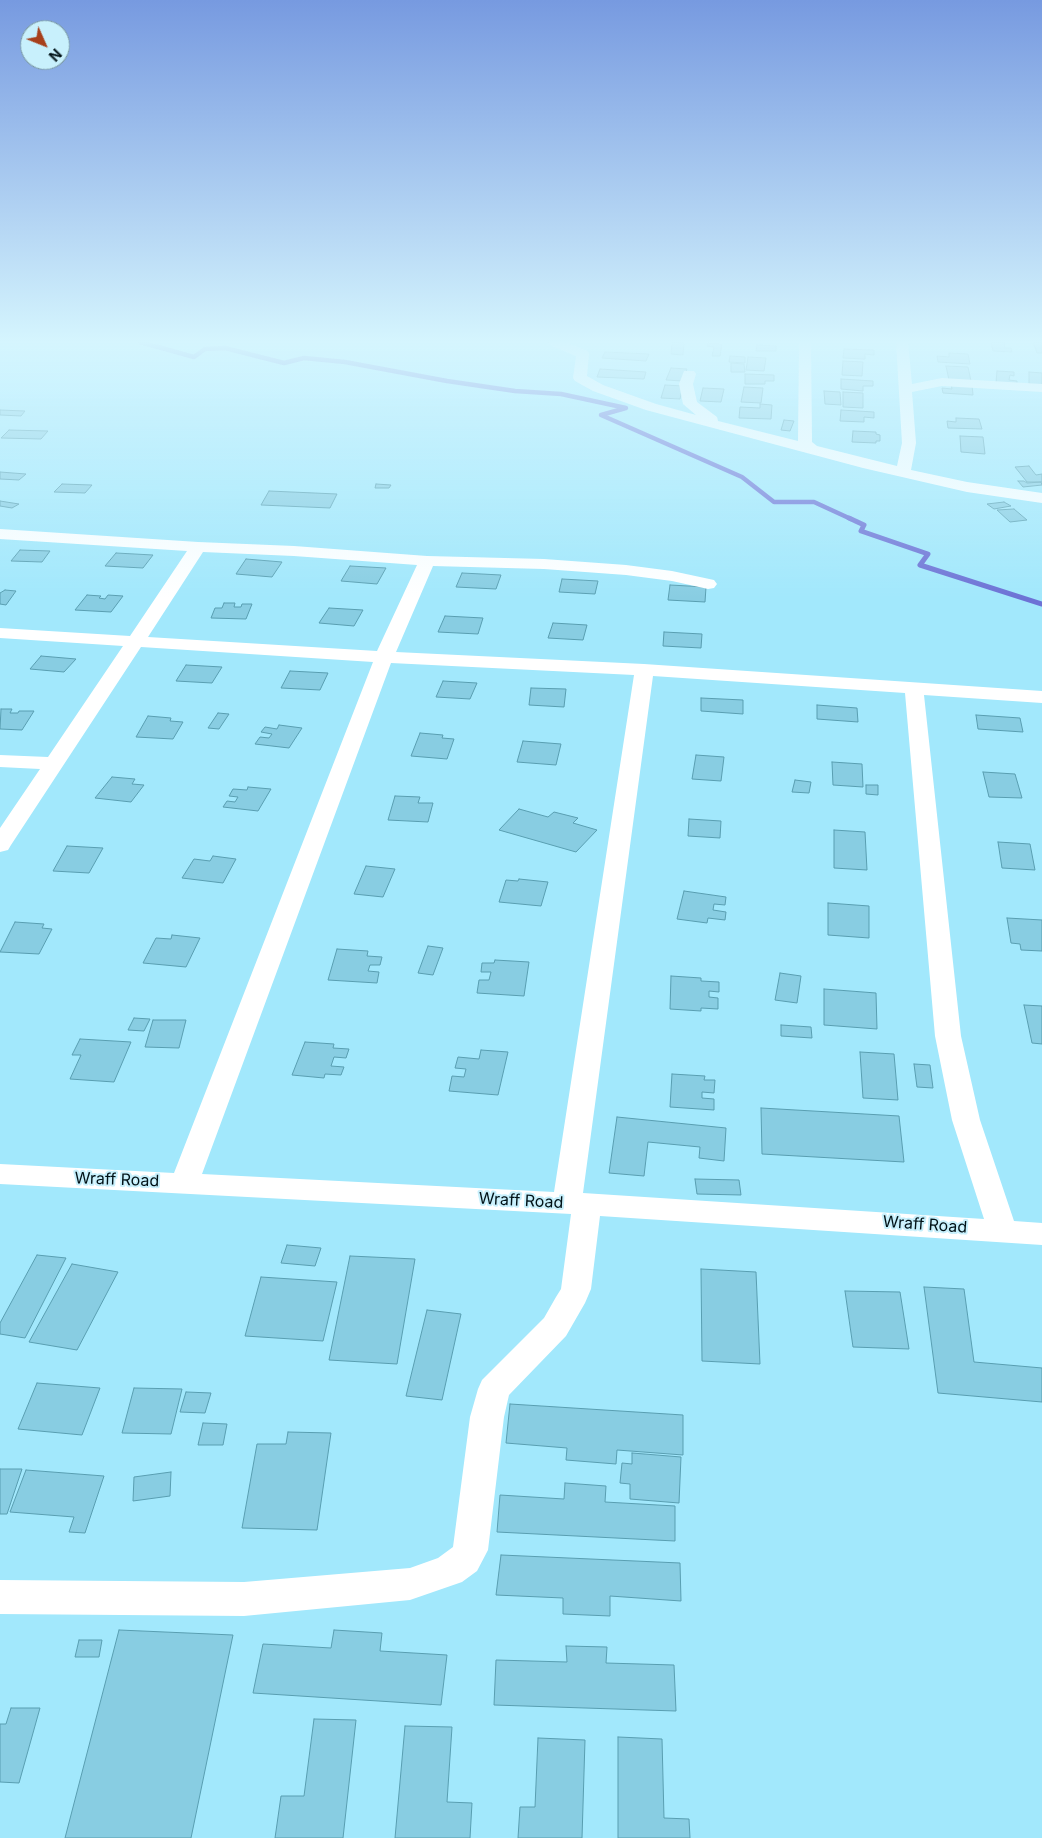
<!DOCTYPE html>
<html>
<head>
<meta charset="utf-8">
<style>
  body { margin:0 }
  #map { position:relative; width:1042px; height:1838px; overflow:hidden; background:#a2e8fc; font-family:Inter,sans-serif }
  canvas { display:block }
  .north { position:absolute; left:20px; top:20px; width:50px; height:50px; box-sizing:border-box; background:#c8f0fc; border:1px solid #7897a0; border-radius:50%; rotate:134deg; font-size:14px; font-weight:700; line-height:20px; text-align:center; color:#001116 }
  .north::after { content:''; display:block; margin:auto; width:18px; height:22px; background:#a7401c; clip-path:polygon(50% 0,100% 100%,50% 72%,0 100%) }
</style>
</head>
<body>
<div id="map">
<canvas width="1042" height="1838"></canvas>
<div class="north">N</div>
</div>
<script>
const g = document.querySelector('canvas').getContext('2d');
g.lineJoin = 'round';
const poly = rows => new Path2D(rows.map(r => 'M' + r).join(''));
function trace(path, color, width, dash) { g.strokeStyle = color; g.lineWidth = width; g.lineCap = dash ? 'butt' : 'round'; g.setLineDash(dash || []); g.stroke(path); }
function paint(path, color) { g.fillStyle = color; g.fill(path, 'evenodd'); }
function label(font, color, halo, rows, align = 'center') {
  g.font = font + ' Inter,sans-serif'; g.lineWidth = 4; g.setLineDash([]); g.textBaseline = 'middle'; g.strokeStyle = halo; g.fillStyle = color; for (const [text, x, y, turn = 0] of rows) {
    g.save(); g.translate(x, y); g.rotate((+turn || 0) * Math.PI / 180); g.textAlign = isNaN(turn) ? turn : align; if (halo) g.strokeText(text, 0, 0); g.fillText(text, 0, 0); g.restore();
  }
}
const streamFar1 = poly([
  [140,342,194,357,205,349,225,348,284,363,304,358,345,362,447,381,515,391,561,394,626,408,601,415,742,477,774,502,814,502,851,519]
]);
const stream = poly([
  [849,518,864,525,861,531,928,554,920,565,1042,604]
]);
const building = poly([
  [672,342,684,343,683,355,671,354,672,342],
  [991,342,1004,342,1005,348,1011,348,1012,352,993,351,991,342],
  [1033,342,1042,342,1042,353,1037,353,1033,342],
  [708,343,722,344,720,356,712,356,714,347,707,346,708,343],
  [757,345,776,346,776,351,756,351,757,345],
  [844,349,874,350,874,355,865,354,865,359,843,358,844,349],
  [605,352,649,354,646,361,602,358,605,352],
  [949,353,968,354,970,364,938,362,937,356,949,357,949,353],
  [730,356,745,357,745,363,729,362,730,356],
  [748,357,766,358,764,371,746,370,748,357],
  [843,361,863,362,862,376,842,375,843,361],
  [731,363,744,364,745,372,731,372,731,363],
  [946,366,968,367,971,381,949,380,946,366],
  [671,368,687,369,683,381,666,380,671,368],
  [600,369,646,372,644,379,597,377,600,369],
  [997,371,1014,372,1014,376,1010,375,1009,380,1017,381,1017,384,996,383,997,371],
  [1029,372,1042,373,1042,385,1029,384,1029,372],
  [745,374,774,375,774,381,765,381,765,384,745,384,745,374],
  [841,379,873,381,873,386,863,386,863,391,841,389,841,379],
  [951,384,972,385,973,395,943,393,942,388,952,389,951,384],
  [665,385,683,386,680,399,661,398,665,385],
  [744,387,763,388,761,403,741,402,744,387],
  [703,388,724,389,721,402,700,401,703,388],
  [824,391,840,392,841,405,825,404,824,391],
  [843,392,863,393,863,408,843,407,843,392],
  [760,404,772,405,771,419,739,418,740,407,760,408,760,404],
  [0,410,25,411,21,416,0,415,0,410],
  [841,410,874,412,874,418,864,417,864,422,840,421,841,410],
  [956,418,979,419,982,429,948,428,947,421,956,422,956,418],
  [784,420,794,421,790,431,781,430,784,420],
  [9,430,48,431,41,439,1,438,9,430],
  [853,431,876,432,876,434,880,435,880,441,876,441,876,443,852,442,853,431],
  [960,436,983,437,985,454,961,452,960,436],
  [1029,466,1036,475,1042,474,1042,482,1027,482,1015,467,1029,466],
  [0,472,26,474,19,480,0,479,0,472],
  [1018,481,1024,481,1027,483,1041,482,1042,485,1023,487,1018,481],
  [62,484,92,485,85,493,54,492,62,484],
  [376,484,391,485,389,488,375,488,376,484],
  [269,491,337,494,330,508,261,505,269,491],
  [0,501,19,504,12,508,0,506,0,501],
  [1004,502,1011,506,994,509,987,504,1004,502],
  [1014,509,1027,520,1010,522,997,510,1014,509],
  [20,550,50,551,42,562,11,561,20,550],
  [116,553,153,555,143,568,105,566,116,553],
  [246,559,282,562,272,577,236,574,246,559],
  [350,566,386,568,377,584,341,581,350,566],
  [462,573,501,575,496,589,456,587,462,573],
  [562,579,598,581,595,594,559,592,562,579],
  [670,585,706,587,705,602,668,600,670,585],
  [5,590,16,591,6,605,0,604,0,593,5,590],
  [87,595,101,596,99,598,105,599,108,595,123,596,111,612,75,610,87,595],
  [224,603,235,603,234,607,241,607,242,604,252,604,246,619,211,618,215,608,222,608,224,603],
  [329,608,363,610,354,626,319,623,329,608],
  [445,616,483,618,478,634,438,632,445,616],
  [553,623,587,625,583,640,548,638,553,623],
  [664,632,702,634,701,648,663,646,664,632],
  [41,656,76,659,64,672,30,669,41,656],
  [186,665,222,667,212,683,176,681,186,665],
  [290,671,328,673,320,690,281,688,290,671],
  [443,681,477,683,470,699,436,697,443,681],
  [531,688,566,689,564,707,529,705,531,688],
  [701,698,743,700,743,714,701,711,701,698],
  [817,705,857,708,858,722,817,719,817,705],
  [1,709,12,709,10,713,18,713,19,711,34,711,22,730,0,729,1,709],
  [218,713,229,714,219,729,208,728,218,713],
  [976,715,1020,718,1023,732,978,729,976,715],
  [148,716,171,718,170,721,183,722,173,739,136,737,148,716],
  [279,725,302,728,289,748,255,744,260,737,269,738,272,734,261,732,265,727,277,729,279,725],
  [420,733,443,735,442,738,454,739,447,759,411,756,420,733],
  [523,741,561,744,556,765,517,762,523,741],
  [696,755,724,757,721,781,692,779,696,755],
  [832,762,862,764,863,787,833,785,832,762],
  [983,772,1015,774,1022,798,989,797,983,772],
  [112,777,135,779,132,784,144,785,131,802,95,798,112,777],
  [795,780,811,782,809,793,792,792,795,780],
  [866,785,878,785,878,795,866,794,866,785],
  [248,787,271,789,258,811,223,807,227,801,235,802,238,797,229,796,233,789,247,790,248,787],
  [395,796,420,797,418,803,433,803,428,822,388,820,395,796],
  [519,809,548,817,554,812,578,818,573,823,597,830,576,852,499,830,519,809],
  [689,819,721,821,720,838,688,836,689,819],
  [834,830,865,832,867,870,834,868,834,830],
  [998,842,1030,844,1035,870,1002,868,998,842],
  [67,846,103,848,89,873,53,871,67,846],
  [213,856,236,859,223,883,182,878,194,859,210,861,213,856],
  [366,866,395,869,383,897,354,894,366,866],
  [519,879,548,882,541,906,499,902,506,880,518,881,519,879],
  [684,891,726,897,725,905,714,904,713,910,726,912,725,920,708,918,707,923,677,919,684,891],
  [828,903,869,906,869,938,828,935,828,903],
  [1007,918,1042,920,1042,951,1021,950,1020,944,1011,943,1007,918],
  [15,922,44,924,42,928,52,929,39,954,0,952,15,922],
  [172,935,200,938,186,967,143,963,156,938,171,939,172,935],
  [428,946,443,948,433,975,418,973,428,946],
  [337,949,368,951,367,956,382,957,380,965,370,965,368,971,379,972,377,983,328,980,337,949],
  [495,960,529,962,524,996,477,993,479,980,489,980,491,972,481,972,482,963,494,963,495,960],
  [780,973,801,976,797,1003,775,1000,780,973],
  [671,976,701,978,701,981,719,982,719,992,709,991,709,997,718,998,718,1009,701,1008,701,1011,670,1009,671,976],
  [824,989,876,993,877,1029,824,1025,824,989],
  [1024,1005,1042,1006,1042,1044,1032,1043,1024,1005],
  [134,1018,150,1019,144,1031,128,1030,134,1018],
  [153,1020,186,1020,179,1048,145,1047,153,1020],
  [781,1025,811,1027,812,1038,781,1036,781,1025],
  [80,1039,131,1042,114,1082,70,1079,81,1055,72,1055,80,1039],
  [305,1042,334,1044,333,1048,349,1049,346,1058,334,1057,331,1066,344,1067,341,1075,325,1074,324,1078,292,1075,305,1042],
  [481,1050,508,1052,498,1095,449,1091,452,1076,464,1077,466,1069,455,1068,458,1057,479,1059,481,1050],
  [860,1052,894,1054,898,1100,863,1098,860,1052],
  [914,1064,930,1065,933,1088,917,1087,914,1064],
  [672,1074,705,1076,704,1080,715,1080,714,1093,702,1092,702,1098,714,1099,714,1110,670,1107,672,1074],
  [761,1108,899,1116,904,1162,762,1154,761,1108],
  [617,1117,726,1128,724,1161,699,1158,700,1147,648,1142,644,1176,609,1173,617,1117],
  [695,1179,739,1180,741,1195,697,1194,695,1179],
  [287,1245,321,1248,315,1266,281,1263,287,1245],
  [37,1255,66,1258,25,1338,0,1334,0,1323,37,1255],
  [350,1256,415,1259,397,1364,329,1360,350,1256],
  [72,1264,118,1272,77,1350,29,1342,72,1264],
  [701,1269,756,1272,760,1364,702,1361,701,1269],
  [261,1277,337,1282,323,1341,245,1336,261,1277],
  [924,1287,964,1289,974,1362,1042,1368,1042,1402,938,1393,924,1287],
  [845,1291,900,1292,909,1349,853,1347,845,1291],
  [427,1310,461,1314,442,1400,406,1396,427,1310],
  [37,1383,100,1388,82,1435,18,1429,37,1383],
  [134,1388,182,1389,171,1434,122,1433,134,1388],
  [186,1392,211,1393,205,1413,180,1412,186,1392],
  [510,1404,683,1415,683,1455,617,1450,616,1464,566,1460,567,1448,506,1443,510,1404],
  [203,1423,227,1424,223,1445,198,1445,203,1423],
  [288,1432,331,1433,317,1530,242,1528,257,1444,286,1444,288,1432],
  [632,1453,681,1457,679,1503,630,1499,630,1484,620,1483,622,1463,632,1464,632,1453],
  [0,1469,22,1469,7,1514,0,1514,0,1469],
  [26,1470,104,1476,85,1533,69,1532,74,1517,10,1512,26,1470],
  [171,1472,170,1496,133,1501,134,1477,171,1472],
  [565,1483,606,1486,605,1502,675,1506,675,1541,497,1532,500,1495,564,1499,565,1483],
  [501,1555,680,1563,681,1601,610,1596,610,1616,563,1614,563,1598,496,1595,501,1555],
  [119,1630,233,1635,191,1838,65,1838,119,1630],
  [334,1630,382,1633,380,1651,447,1655,441,1705,253,1693,263,1644,331,1648,334,1630],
  [79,1640,102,1640,99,1657,75,1657,79,1640],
  [566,1646,607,1647,606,1663,674,1665,676,1711,494,1705,496,1660,567,1662,566,1646],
  [11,1708,40,1708,19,1783,0,1782,0,1724,6,1724,11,1708],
  [314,1719,356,1720,343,1838,275,1838,281,1796,304,1796,314,1719],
  [405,1726,452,1727,447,1802,472,1803,470,1838,395,1838,405,1726],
  [618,1737,662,1739,664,1818,689,1819,690,1838,618,1838,618,1737],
  [538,1738,585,1740,582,1838,518,1838,520,1807,535,1807,538,1738]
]);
const minor = poly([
  [548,342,565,342,588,351,589,354,587,376,603,385,656,404,696,415,683,404,679,384,684,371,694,371,696,374,693,384,697,402,717,417,718,421,798,441,799,342,811,342,812,442,817,446,897,466,902,443,896,342,908,342,912,384,942,378,1042,384,1042,392,942,386,912,392,916,443,911,470,967,482,1042,493,1042,503,967,492,863,468,646,410,593,391,575,381,573,378,576,356,550,345,548,342],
  [0,529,198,542,294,546,427,556,544,559,626,565,672,571,714,580,717,584,714,588,708,589,672,581,626,575,544,569,433,566,396,652,644,664,1042,691,1042,703,924,695,961,1036,980,1120,1014,1221,1042,1223,1042,1245,600,1216,591,1289,585,1303,566,1336,509,1395,504,1417,488,1550,477,1571,462,1582,410,1600,244,1616,0,1614,0,1580,244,1582,410,1568,438,1558,453,1547,470,1417,478,1389,482,1380,544,1318,556,1297,561,1289,571,1214,0,1184,0,1164,174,1173,373,662,141,647,11,845,8,850,0,852,0,828,40,769,0,767,0,755,48,757,123,646,0,638,0,628,130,636,187,551,0,539,0,529],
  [203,552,294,556,417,565,377,651,148,637,203,552],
  [391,663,634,675,554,1192,202,1174,391,663],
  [653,676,905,693,935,1036,952,1120,984,1219,583,1193,653,676]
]);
const nearStreetnames = [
  ["Wraff Road",117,1180,2],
  ["Wraff Road",521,1201,3],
  ["Wraff Road",925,1225,4]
];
trace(streamFar1, '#6d72d5', 4.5);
trace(stream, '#6d72d5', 5);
paint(building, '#88cde2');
trace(building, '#599eb1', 1);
paint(minor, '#fff');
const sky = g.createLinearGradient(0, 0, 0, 599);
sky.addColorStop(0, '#779ae0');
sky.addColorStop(0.57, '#d5f5fe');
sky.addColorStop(1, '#d5f5fe00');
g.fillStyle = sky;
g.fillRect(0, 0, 1042, 599);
label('16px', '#001116', '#c8f0fc', nearStreetnames);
</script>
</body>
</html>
